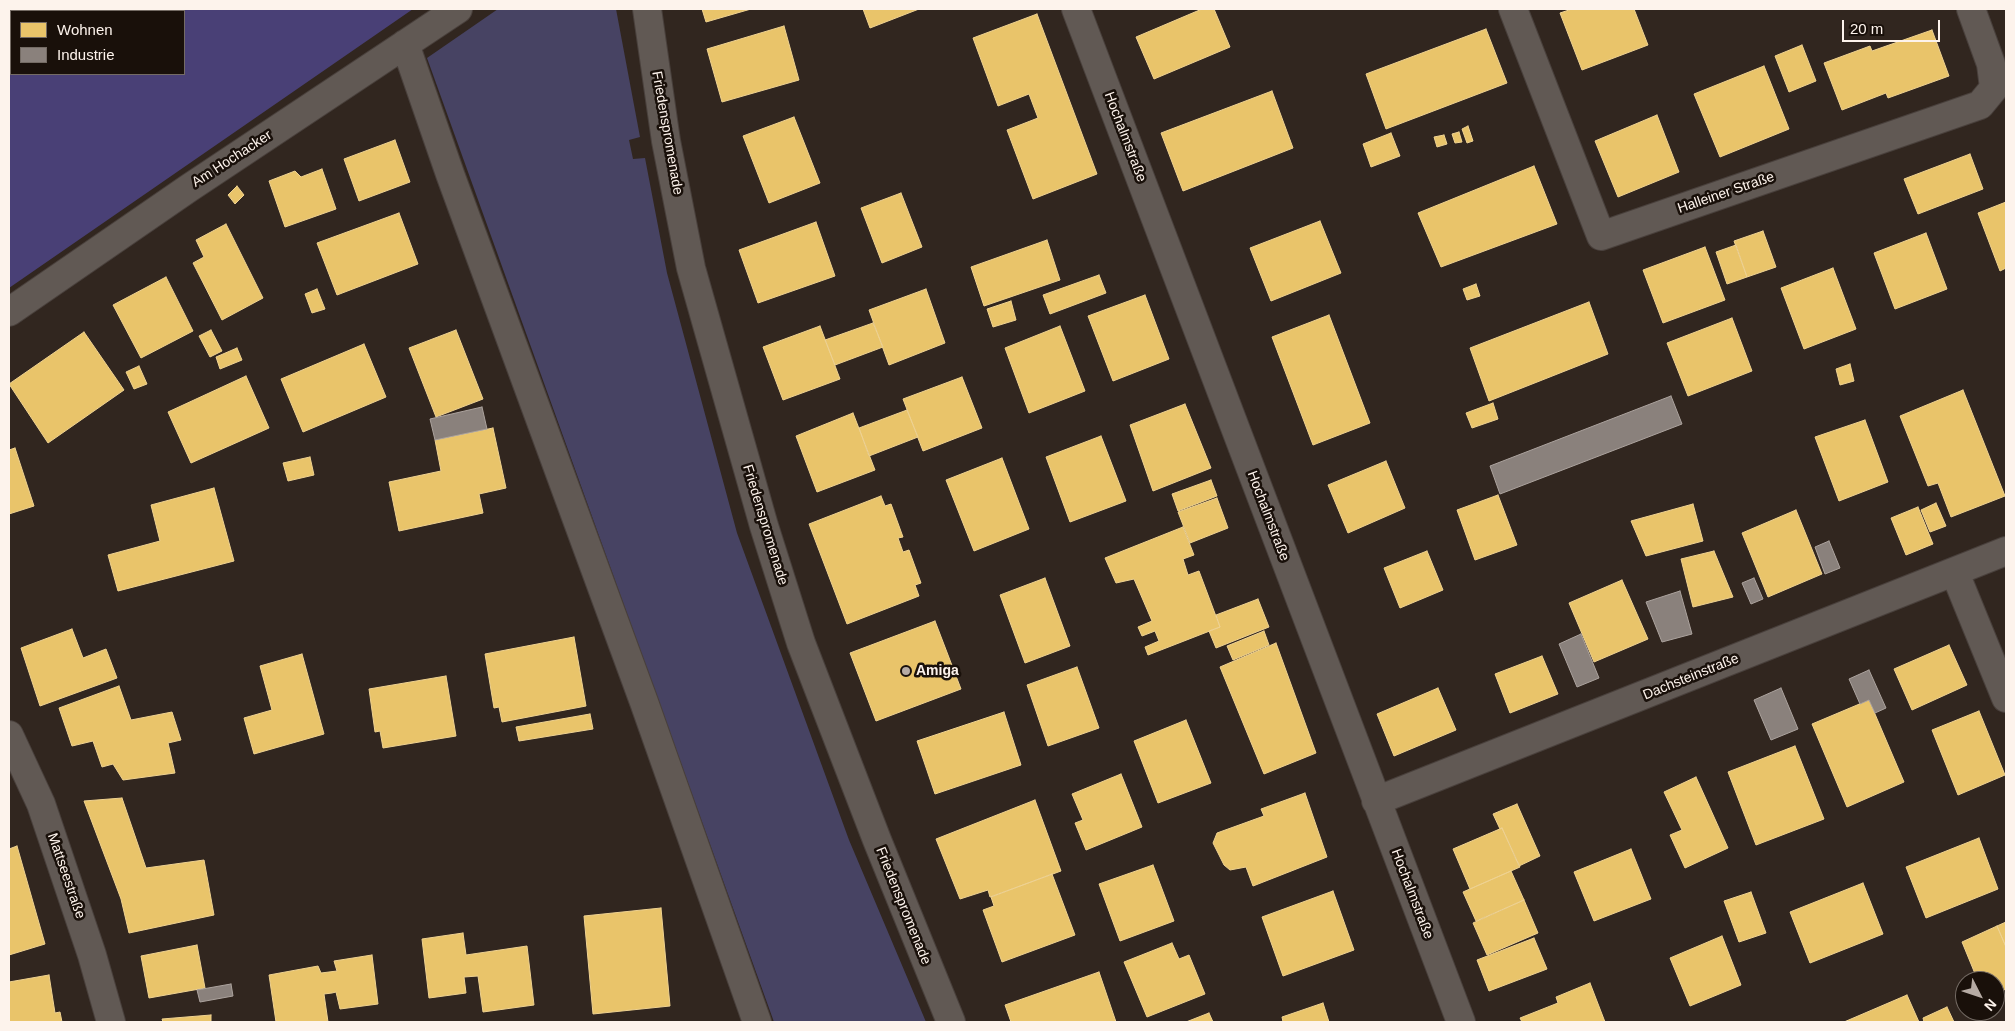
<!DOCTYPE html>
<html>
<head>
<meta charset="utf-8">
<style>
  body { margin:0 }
  #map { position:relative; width:2015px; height:1031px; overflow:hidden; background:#31261f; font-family:Arial,sans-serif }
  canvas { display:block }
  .frame { position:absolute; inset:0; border:10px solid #fdf3ec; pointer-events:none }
  .legend { position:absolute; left:10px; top:10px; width:175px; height:65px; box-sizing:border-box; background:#19100a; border:1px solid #746b64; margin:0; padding:6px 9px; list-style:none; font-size:15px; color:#fdf3ec }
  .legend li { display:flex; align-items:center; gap:10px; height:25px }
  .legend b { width:25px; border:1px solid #746b64 }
  .north { position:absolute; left:1955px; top:971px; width:50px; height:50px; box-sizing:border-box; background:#19100a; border:1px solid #746b64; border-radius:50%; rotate:131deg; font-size:14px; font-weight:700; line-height:20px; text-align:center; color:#fdf3ec }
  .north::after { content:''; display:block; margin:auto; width:18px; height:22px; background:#b6aba4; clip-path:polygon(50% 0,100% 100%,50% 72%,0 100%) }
  .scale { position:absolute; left:1842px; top:20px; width:98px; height:22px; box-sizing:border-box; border:2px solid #fdf3ec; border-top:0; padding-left:6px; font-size:15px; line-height:18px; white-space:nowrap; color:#fdf3ec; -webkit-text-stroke:4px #19100a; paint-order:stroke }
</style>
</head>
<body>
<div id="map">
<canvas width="2015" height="1031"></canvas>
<div class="frame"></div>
<ul class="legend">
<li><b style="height:14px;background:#e9c46a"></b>Wohnen</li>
<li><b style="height:14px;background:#8a817c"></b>Industrie</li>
</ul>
<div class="north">N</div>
<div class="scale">20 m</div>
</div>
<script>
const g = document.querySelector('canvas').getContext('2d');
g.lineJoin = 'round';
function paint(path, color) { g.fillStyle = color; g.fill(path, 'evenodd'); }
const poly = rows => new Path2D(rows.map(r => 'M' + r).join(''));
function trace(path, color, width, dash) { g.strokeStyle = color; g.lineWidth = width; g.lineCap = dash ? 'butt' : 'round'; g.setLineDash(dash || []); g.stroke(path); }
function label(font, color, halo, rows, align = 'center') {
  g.font = font + ' Arial,sans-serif'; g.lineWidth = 5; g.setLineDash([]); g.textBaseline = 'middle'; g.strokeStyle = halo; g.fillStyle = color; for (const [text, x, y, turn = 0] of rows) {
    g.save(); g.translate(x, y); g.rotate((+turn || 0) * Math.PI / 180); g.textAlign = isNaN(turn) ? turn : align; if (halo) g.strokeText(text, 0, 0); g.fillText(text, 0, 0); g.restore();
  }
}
const green = poly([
  [498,9,616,9,640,137,629,140,633,159,645,158,667,273,737,533,849,840,926,1022,774,1022,427,58]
]);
const forest = poly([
  [9,9,413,9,9,288],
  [11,11,184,11,184,74,11,74]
]);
const homes = poly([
  [702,9,751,9,706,22,702,9],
  [863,9,919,9,870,28,863,9],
  [1202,9,1214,9,1230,47,1154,79,1136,37,1202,9],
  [1572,9,1634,9,1648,45,1582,70,1560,13,1572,9],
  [1037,14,1097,174,1033,199,1007,130,1038,118,1029,94,998,106,973,38,1037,14],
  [784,26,799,80,722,102,707,49,784,26],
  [1486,29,1507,83,1386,129,1366,74,1486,29],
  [1932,30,1949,76,1888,98,1886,93,1842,110,1824,63,1870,46,1872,51,1932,30],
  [1802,45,1816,81,1789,92,1775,56,1802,45],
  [1764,66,1789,129,1720,157,1694,94,1764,66],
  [1272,91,1293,148,1183,191,1161,133,1272,91],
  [1657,115,1679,172,1618,197,1595,141,1657,115],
  [794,117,820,183,769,203,743,136,794,117],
  [1468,126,1473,141,1467,143,1462,129,1468,126],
  [1459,132,1462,142,1455,143,1452,134,1459,132],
  [1391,133,1400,156,1371,167,1363,144,1391,133],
  [1444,135,1447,144,1437,147,1434,137,1444,135],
  [395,140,410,182,359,201,344,159,395,140],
  [1970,154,1983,189,1918,214,1904,179,1970,154],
  [1534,166,1557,224,1441,267,1418,213,1534,166],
  [322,169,336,209,285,227,269,181,295,171,301,177,322,169],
  [237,186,244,195,235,204,228,195,237,186],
  [901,193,922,247,882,263,861,208,901,193],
  [2006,202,2006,268,2000,271,1978,213,2006,202],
  [399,213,418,264,337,295,317,243,399,213],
  [1320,221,1341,273,1271,301,1250,248,1320,221],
  [816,222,835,276,758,303,739,250,816,222],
  [226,224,263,298,222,320,193,263,204,257,196,240,226,224],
  [1763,231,1776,267,1747,277,1734,241,1763,231],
  [1926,233,1947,289,1895,309,1874,253,1926,233],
  [1047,240,1060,280,984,306,971,267,1047,240],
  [1736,245,1747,277,1727,284,1716,252,1736,245],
  [1705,247,1725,300,1663,323,1643,270,1705,247],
  [1833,268,1856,329,1804,349,1781,288,1833,268],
  [1099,275,1106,293,1050,314,1043,295,1099,275],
  [166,277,193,331,141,358,113,305,166,277],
  [1476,284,1480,296,1467,300,1463,289,1476,284],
  [317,289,325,309,312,313,305,294,317,289],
  [926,289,945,343,889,365,869,310,926,289],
  [1145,295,1169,359,1113,381,1088,316,1145,295],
  [1011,301,1016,320,993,327,987,309,1011,301],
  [1589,302,1608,354,1489,401,1470,348,1589,302],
  [1329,315,1370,423,1313,445,1272,337,1329,315],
  [1732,318,1752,371,1688,396,1667,343,1732,318],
  [873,323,883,347,835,365,825,340,873,323],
  [820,326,840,379,783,400,763,347,820,326],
  [1060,326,1085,391,1029,413,1005,348,1060,326],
  [211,330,222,351,210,357,199,336,211,330],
  [456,330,483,399,436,417,409,348,456,330],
  [84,332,124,390,48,443,9,384,84,332],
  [364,344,386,397,303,432,281,379,364,344],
  [237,348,242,360,220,369,216,357,237,348],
  [1850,364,1854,381,1840,385,1836,369,1850,364],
  [139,366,147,384,134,389,126,372,139,366],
  [246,376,269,428,191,463,168,412,246,376],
  [962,377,982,428,923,451,903,399,962,377],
  [1963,390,2005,496,1951,517,1938,483,1928,486,1900,416,1963,390],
  [1493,403,1498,419,1472,428,1466,413,1493,403],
  [1185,404,1211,468,1153,491,1130,425,1185,404],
  [907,410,918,437,869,456,859,428,907,410],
  [853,413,875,470,817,492,796,436,853,413],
  [1865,420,1888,482,1839,501,1815,437,1865,420],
  [493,428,506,488,479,494,483,513,399,531,389,482,441,471,435,440,493,428],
  [1101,436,1126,501,1070,522,1046,457,1101,436],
  [15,448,34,506,9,514,9,450,15,448],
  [310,457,314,475,288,481,283,463,310,457],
  [1002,458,1029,529,974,551,946,480,1002,458],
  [1386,461,1405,508,1348,533,1328,485,1386,461],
  [1211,480,1217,496,1178,511,1172,494,1211,480],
  [214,488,234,561,118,591,108,555,160,541,151,505,214,488],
  [1498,495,1517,545,1475,560,1457,510,1498,495],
  [881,496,885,506,891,504,903,537,898,538,903,552,909,550,921,583,915,585,919,596,847,624,809,524,881,496],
  [1217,498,1228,528,1190,543,1178,512,1217,498],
  [1936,503,1946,526,1930,532,1921,510,1936,503],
  [1693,504,1703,541,1646,556,1631,521,1693,504],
  [1918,507,1933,544,1906,555,1891,518,1918,507],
  [1796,510,1822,574,1768,597,1742,533,1796,510],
  [1183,527,1194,555,1183,559,1188,575,1199,571,1220,627,1148,655,1145,647,1159,641,1155,631,1142,636,1138,627,1152,621,1134,579,1116,583,1105,558,1183,527],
  [1427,551,1443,590,1400,608,1384,568,1427,551],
  [1714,551,1733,597,1693,607,1681,559,1714,551],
  [1045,578,1070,646,1025,663,1000,595,1045,578],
  [1622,580,1648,639,1594,662,1569,603,1622,580],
  [1258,599,1269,627,1216,648,1209,631,1220,627,1216,615,1258,599],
  [935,621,961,689,876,721,850,653,935,621],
  [72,629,83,658,106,649,117,678,40,706,21,648,72,629],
  [1264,631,1269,645,1233,660,1227,646,1264,631],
  [574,637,586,706,502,722,499,707,494,708,485,654,574,637],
  [1276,643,1316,753,1264,774,1220,667,1276,643],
  [1949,645,1967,685,1912,710,1894,669,1949,645],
  [302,654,324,734,254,754,244,718,272,710,260,666,302,654],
  [1542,656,1558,694,1510,713,1495,674,1542,656],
  [1077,667,1099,728,1048,746,1027,685,1077,667],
  [446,676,456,736,383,748,380,731,375,732,369,689,446,676],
  [119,686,131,720,172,712,181,740,168,743,175,773,123,780,113,764,102,767,93,741,72,746,59,708,119,686],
  [1438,688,1456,730,1394,756,1377,714,1438,688],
  [1869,700,1904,782,1847,807,1812,724,1869,700],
  [1979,711,2005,775,1958,795,1932,730,1979,711],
  [1004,712,1021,765,935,794,917,741,1004,712],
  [590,714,593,729,519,741,516,727,590,714],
  [1186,720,1211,783,1158,803,1134,741,1186,720],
  [1795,746,1824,819,1756,845,1728,772,1795,746],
  [1121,774,1142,827,1086,850,1075,823,1083,820,1072,794,1121,774],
  [1696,777,1728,848,1685,868,1670,835,1682,830,1664,792,1696,777],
  [1305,793,1327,857,1253,886,1246,867,1230,870,1224,865,1213,843,1217,833,1264,816,1261,809,1305,793],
  [122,798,146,868,204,860,214,915,129,933,121,899,84,801,122,798],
  [1035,800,1061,871,990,897,988,890,960,899,936,839,1035,800],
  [1517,804,1540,856,1519,866,1502,828,1500,829,1493,814,1517,804],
  [1502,828,1520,867,1470,889,1453,849,1502,828],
  [1979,838,1998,889,1926,918,1906,867,1979,838],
  [17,846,45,944,9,955,9,849,17,846],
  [1631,849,1651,899,1594,921,1574,872,1631,849],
  [1153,865,1174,921,1120,941,1099,884,1153,865],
  [1511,871,1524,900,1476,921,1463,892,1511,871],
  [1052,874,1075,935,1002,962,983,910,994,906,991,897,1052,874],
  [1863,883,1883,934,1810,963,1790,912,1863,883],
  [1333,891,1354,950,1283,976,1262,917,1333,891],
  [1751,892,1766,933,1739,942,1724,901,1751,892],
  [1524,900,1538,933,1487,955,1473,923,1524,900],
  [661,908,670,1006,593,1014,584,916,661,908],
  [2006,922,2006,947,1997,926,2006,922],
  [1997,926,2006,947,2006,989,1995,994,1995,981,1978,981,1962,942,1997,926],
  [463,933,466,955,527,946,534,1005,483,1012,478,976,464,977,466,993,429,998,422,939,463,933],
  [1722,936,1741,985,1690,1006,1670,958,1722,936],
  [1534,938,1547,969,1489,991,1477,960,1534,938],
  [1172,943,1179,959,1189,955,1205,994,1147,1017,1124,962,1172,943],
  [197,945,205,988,149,998,141,956,197,945],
  [372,955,378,1004,340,1009,336,992,332,993,324,994,328,1022,276,1022,269,975,318,966,321,973,337,971,334,961,372,955],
  [1099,972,1116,1022,1011,1022,1005,1005,1099,972],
  [49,975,55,1013,60,1012,62,1022,9,1022,9,982,49,975],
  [1590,983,1605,1022,1522,1022,1520,1018,1558,1003,1556,997,1590,983],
  [1907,995,1919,1022,1844,1022,1907,995],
  [1323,1003,1329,1022,1283,1022,1282,1017,1323,1003],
  [1947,1007,1954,1022,1924,1022,1923,1018,1947,1007],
  [1209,1013,1213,1022,1186,1022,1209,1013],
  [211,1015,211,1022,163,1022,162,1019,211,1015]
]);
const industry = poly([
  [1671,396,1682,424,1500,494,1490,466,1671,396],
  [482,407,487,429,435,440,430,419,482,407],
  [1829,541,1840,568,1825,574,1815,547,1829,541],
  [1754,578,1763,599,1751,604,1742,583,1754,578],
  [1680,591,1692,634,1662,642,1646,602,1680,591],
  [1581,634,1599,678,1577,687,1559,644,1581,634],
  [1869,670,1886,708,1875,713,1869,700,1860,704,1849,679,1869,670],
  [1781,688,1798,729,1771,740,1754,700,1781,688],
  [231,984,233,996,200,1002,197,990,231,984]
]);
const minor = poly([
  [647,9,666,141,691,268,764,526,801,643,877,840,951,1022],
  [1076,9,1461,1022],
  [1513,9,1601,236,1980,105,1994,88,1991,64,1971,9],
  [405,44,450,174,644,702,757,1022],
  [9,312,189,188,458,9],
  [1955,573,2006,698],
  [9,735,41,804,92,955,111,1022],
  [1376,801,2006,551]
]);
const markers = [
  [906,671,5,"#b6aba4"]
];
const streetNames = [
  ["Friedenspromenade",667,133,80],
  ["Hochalmstraße",1125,137,69],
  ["Am Hochacker",232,159,-33],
  ["Halleiner Straße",1726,193,-19],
  ["Hochalmstraße",1268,516,69],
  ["Friedenspromenade",765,525,73],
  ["Dachsteinstraße",1691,677,-22],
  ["Mattseestraße",66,876,71],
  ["Hochalmstraße",1412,894,69],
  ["Friedenspromenade",903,906,68]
];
const poiNames = [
  ["Amiga",916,671]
];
paint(green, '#474363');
paint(forest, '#494076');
paint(homes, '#e9c46a');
trace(homes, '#efd291', 1);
paint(industry, '#8a817c');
trace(industry, '#aca39e', 1);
trace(minor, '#49403c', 30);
trace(minor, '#615954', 28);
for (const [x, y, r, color] of markers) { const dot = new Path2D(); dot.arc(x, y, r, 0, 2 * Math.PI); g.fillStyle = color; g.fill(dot); trace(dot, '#19100a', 2); }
label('14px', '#fdf3ec', '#19100a', streetNames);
label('bold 14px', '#fdf3ec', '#19100a', poiNames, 'left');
</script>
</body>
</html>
